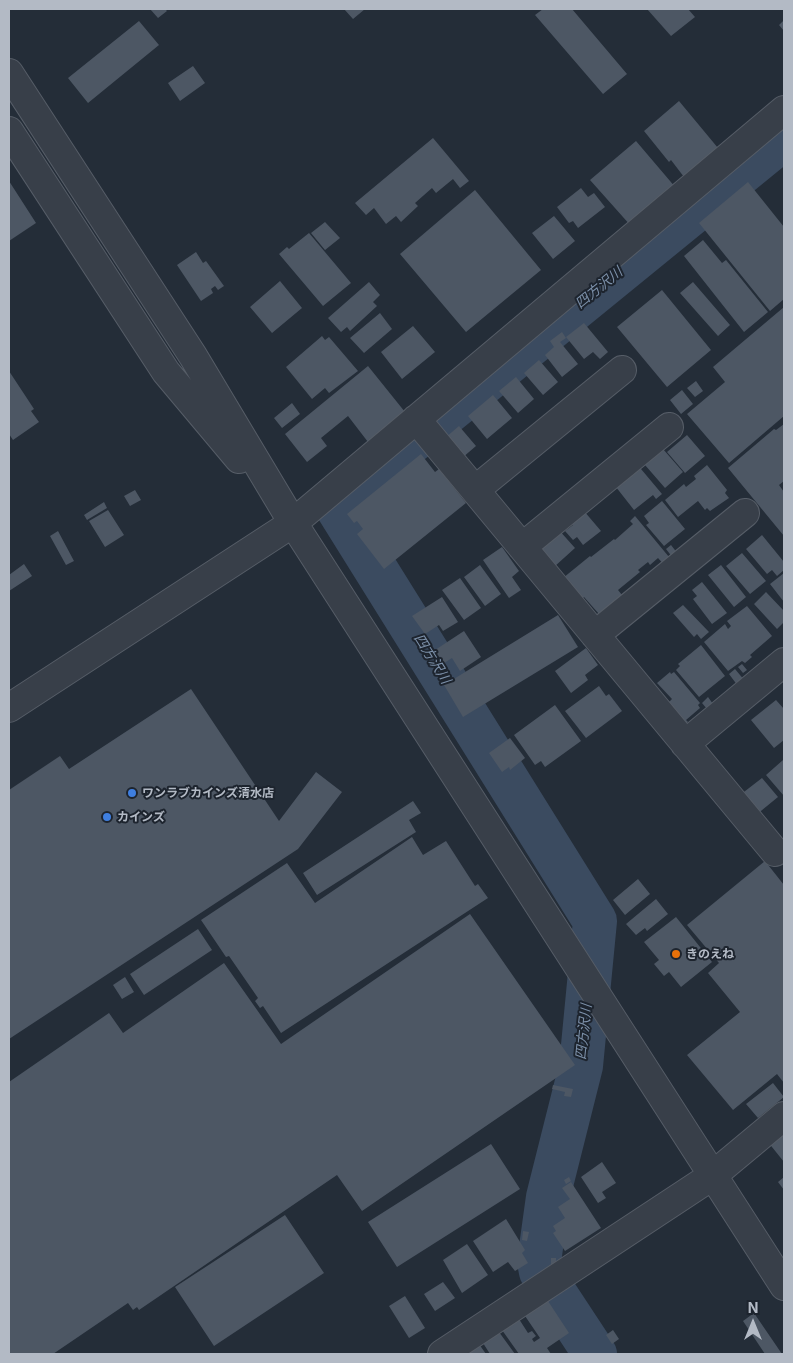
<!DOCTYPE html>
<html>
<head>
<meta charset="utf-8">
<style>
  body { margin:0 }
  #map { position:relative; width:793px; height:1363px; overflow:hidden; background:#242d38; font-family:Inter,sans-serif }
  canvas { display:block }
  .frame { position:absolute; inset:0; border:10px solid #b3bac5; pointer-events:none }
  .north { position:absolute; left:728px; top:1298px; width:50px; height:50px; -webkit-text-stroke:4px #1d242e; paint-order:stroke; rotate:0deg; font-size:14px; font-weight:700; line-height:20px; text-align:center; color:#b3bac5 }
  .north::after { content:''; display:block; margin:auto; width:18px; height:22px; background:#b3bac5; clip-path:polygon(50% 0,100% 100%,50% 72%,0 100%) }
</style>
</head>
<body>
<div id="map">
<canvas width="793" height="1363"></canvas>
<div class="frame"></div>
<div class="north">N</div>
</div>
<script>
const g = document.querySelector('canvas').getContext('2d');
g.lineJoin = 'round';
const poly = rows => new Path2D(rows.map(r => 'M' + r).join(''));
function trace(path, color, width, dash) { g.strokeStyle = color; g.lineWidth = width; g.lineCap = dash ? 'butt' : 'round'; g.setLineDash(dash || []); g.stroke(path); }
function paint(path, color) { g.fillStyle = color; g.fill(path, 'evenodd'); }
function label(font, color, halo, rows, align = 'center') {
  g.font = font + ' Inter,"Noto Sans JP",sans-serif'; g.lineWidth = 4; g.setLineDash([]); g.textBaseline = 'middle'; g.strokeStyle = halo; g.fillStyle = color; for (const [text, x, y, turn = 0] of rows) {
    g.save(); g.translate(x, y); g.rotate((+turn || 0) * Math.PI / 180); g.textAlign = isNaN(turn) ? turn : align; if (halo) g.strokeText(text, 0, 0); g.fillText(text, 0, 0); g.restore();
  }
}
const river = poly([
  [595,1354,541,1272,539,1262,548,1197,581,1066,595,921,335,504,784,138]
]);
const building = poly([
  [150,9,165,9,167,11,158,18],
  [344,9,365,9,353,19],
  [543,9,572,9,627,74,603,94,535,15],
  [647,9,688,9,695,17,671,36],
  [784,20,784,31,779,25],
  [139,21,159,45,88,103,68,78],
  [193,66,205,83,180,101,168,83],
  [679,101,718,148,684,177,671,160,669,162,644,131],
  [433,138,469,181,460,188,453,179,436,193,432,188,415,203,418,206,401,222,396,216,386,224,374,208,366,215,355,203],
  [636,141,676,188,631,226,590,180],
  [9,181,36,223,9,241],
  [748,182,784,227,784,299,770,311,699,223],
  [581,188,588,197,594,193,605,207,578,228,573,221,569,223,557,207],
  [475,190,541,270,466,332,400,254],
  [554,216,575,241,553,259,532,233],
  [325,222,340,238,325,250,311,233],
  [309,233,351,283,323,306,279,254,287,247,289,249],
  [703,240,722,263,726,260,768,312,744,332,684,256],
  [196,252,203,263,206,261,224,286,218,290,215,286,211,289,213,293,201,301,177,265],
  [280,281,302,308,272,333,250,307],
  [369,282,380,295,373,302,377,306,350,331,347,327,341,332,328,318],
  [693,282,730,325,718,336,680,293],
  [662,290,711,350,667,387,617,327],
  [784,307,784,416,729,463,687,414,725,382,713,367],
  [380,313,392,329,364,353,350,338],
  [584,323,608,352,600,359,593,352,584,359,566,337],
  [413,326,435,352,402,379,381,352],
  [562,332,566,338,560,342,578,364,562,377,545,355,554,347,550,341],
  [322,336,325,340,329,337,358,371,329,393,325,388,312,399,286,367],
  [539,360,558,382,543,395,524,373],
  [368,366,405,412,368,442,348,416,321,438,327,446,307,462,285,434],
  [9,371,34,409,31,411,39,422,13,440,9,434],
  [516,377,534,399,518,413,499,391],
  [696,381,703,391,695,397,687,388],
  [682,390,693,404,681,414,670,400],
  [493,395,512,418,487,439,468,416],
  [292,403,300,414,282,428,274,418],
  [784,424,784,481,779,485,784,492,784,536,728,468,774,429,776,430],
  [459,426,476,446,462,458,445,438],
  [687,435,705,456,685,473,667,452],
  [663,449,683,472,665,488,645,465],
  [421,454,435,472,439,469,466,503,384,569,357,534,363,529,357,521,354,523,347,514],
  [636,463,662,494,656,499,653,495,634,510,612,482],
  [707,465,727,490,725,493,729,498,710,511,707,508,705,510,698,501,678,517,665,500,684,484,686,487,696,479,694,476],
  [135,490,141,500,130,506,124,496],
  [662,501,685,529,664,546,646,525,649,523,644,516],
  [104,502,107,508,87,520,84,515],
  [108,510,124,535,105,547,89,521],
  [584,511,601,531,583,545,577,537,573,540,565,531,573,525,570,522],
  [635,516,674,563,667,568,658,558,650,565,648,562,638,570,640,572,618,590,622,595,599,614,584,597,581,600,563,578,590,556,591,557,614,539,615,540,633,524,630,521],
  [558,529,575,548,554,567,537,547],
  [58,531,74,561,66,565,50,536],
  [762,535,784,562,784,570,777,576,772,570,767,574,746,549],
  [671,545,678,554,673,558,666,549],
  [502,547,519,571,512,577,521,590,509,598,483,560],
  [742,553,766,581,750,594,726,566],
  [24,564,32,576,9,591,9,575],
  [480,565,501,594,485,606,464,577],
  [721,565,746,597,734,607,708,575],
  [784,573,784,602,770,584],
  [460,578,481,608,464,620,442,590],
  [702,582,727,613,712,624,693,599,697,596,692,590],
  [766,592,784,611,784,622,777,629,754,604],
  [442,597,458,622,443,631,439,625,425,634,412,616],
  [683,605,709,632,701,639,697,634,694,637,673,613],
  [747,606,772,636,750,655,752,657,745,663,742,661,728,671,704,642,725,624,728,629,731,626,727,621],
  [558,615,578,647,463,717,444,685],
  [464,631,481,657,460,671,452,658,441,665,432,652],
  [701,645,725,676,699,697,676,670,680,666,678,664],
  [586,648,598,665,585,675,588,680,571,693,555,671],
  [742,664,747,670,743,673,738,667],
  [735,669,745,681,738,686,729,674],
  [670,672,671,674,674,672,700,703,698,705,700,708,686,720,688,722,684,725,667,704,672,699,657,683],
  [599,686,606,696,609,694,622,711,586,738,565,711],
  [191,689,279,821,316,772,342,792,298,849,9,1039,9,790,60,756,69,769],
  [708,697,713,704,707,709,702,703],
  [776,700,784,709,784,740,774,748,751,720],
  [555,705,581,741,545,767,541,761,535,765,514,735],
  [510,738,525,758,510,770,509,767,502,772,489,753],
  [783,760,784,761,784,796,766,775],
  [762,778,778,797,756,815,740,795],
  [413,801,421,813,409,820,416,832,317,895,303,873],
  [412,837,423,855,446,841,475,886,478,884,488,898,281,1033,263,1006,260,1008,255,1001,258,998,229,956,226,957,201,920,287,863,315,903],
  [765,861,784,885,784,1083,777,1074,733,1110,687,1055,740,1012,708,973,719,963,687,925],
  [638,879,650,894,625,915,613,900],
  [656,899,668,914,647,931,645,928,636,935,626,924],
  [470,914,575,1065,362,1211,337,1175,139,1310,137,1307,133,1310,128,1303,53,1354,9,1354,9,1082,109,1013,123,1033,224,963,281,1044],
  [676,917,712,962,681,987,669,972,664,976,654,964,659,960,644,942],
  [198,929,212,950,144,995,130,974],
  [125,977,134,992,122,999,113,985],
  [773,1083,784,1097,758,1118,746,1104],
  [553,1085,573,1089,571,1097,564,1096,565,1092,552,1089],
  [784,1128,784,1162,768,1142],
  [491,1144,520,1189,397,1267,368,1222],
  [602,1162,616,1183,602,1192,606,1198,598,1203,581,1177],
  [569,1177,571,1181,566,1184,564,1180],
  [784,1177,784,1190,778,1182],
  [571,1182,601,1228,565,1251,553,1233,556,1231,553,1226,565,1218,558,1207,570,1199,562,1188],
  [285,1215,324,1273,214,1346,175,1287],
  [506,1219,525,1250,522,1253,528,1263,515,1271,508,1262,493,1272,473,1241],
  [523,1231,529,1232,527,1241,522,1240],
  [467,1244,488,1275,462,1293,443,1260],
  [551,1258,556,1258,556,1265,551,1266],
  [443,1282,455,1298,435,1311,424,1294],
  [405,1296,425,1328,409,1338,389,1306],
  [546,1298,569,1333,547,1348,551,1354,519,1354,502,1330,519,1319,528,1333,532,1331,536,1336,532,1339,534,1342,540,1338,523,1313],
  [754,1313,782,1354,765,1354,743,1321],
  [613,1330,619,1339,612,1344,606,1335],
  [499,1332,515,1354,490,1354,483,1343],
  [479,1344,486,1354,463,1354]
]);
const minor = poly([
  [9,73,193,356,293,523,784,1286],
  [9,131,166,372,239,459],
  [416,419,775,852],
  [475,490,622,370],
  [522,547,669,427],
  [595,635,745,513],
  [9,708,293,523,784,110],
  [685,744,784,662],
  [442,1354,712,1176,784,1116]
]);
const markers = [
  [132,793,5,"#3f7fe0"],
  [107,817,5,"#3f7fe0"],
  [676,954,5,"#e8710a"]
];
const poiNames = [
  ["ワンラブカインズ清水店",142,793],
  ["カインズ",117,817],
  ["きのえね",686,954]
];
const waterNames = [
  ["四方沢川",599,288,-39],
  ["四方沢川",432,659,58],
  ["四方沢川",584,1032,-84]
];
trace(river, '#3b4b60', 44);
paint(building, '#4d5764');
trace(minor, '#565d67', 30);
trace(minor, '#383f49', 28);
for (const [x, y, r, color] of markers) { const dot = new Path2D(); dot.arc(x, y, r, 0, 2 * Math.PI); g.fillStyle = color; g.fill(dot); trace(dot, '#1d242e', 2); }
label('bold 12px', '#b3bac5', '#1d242e', poiNames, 'left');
label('italic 14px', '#7d91aa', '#1d242e', waterNames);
</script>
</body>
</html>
